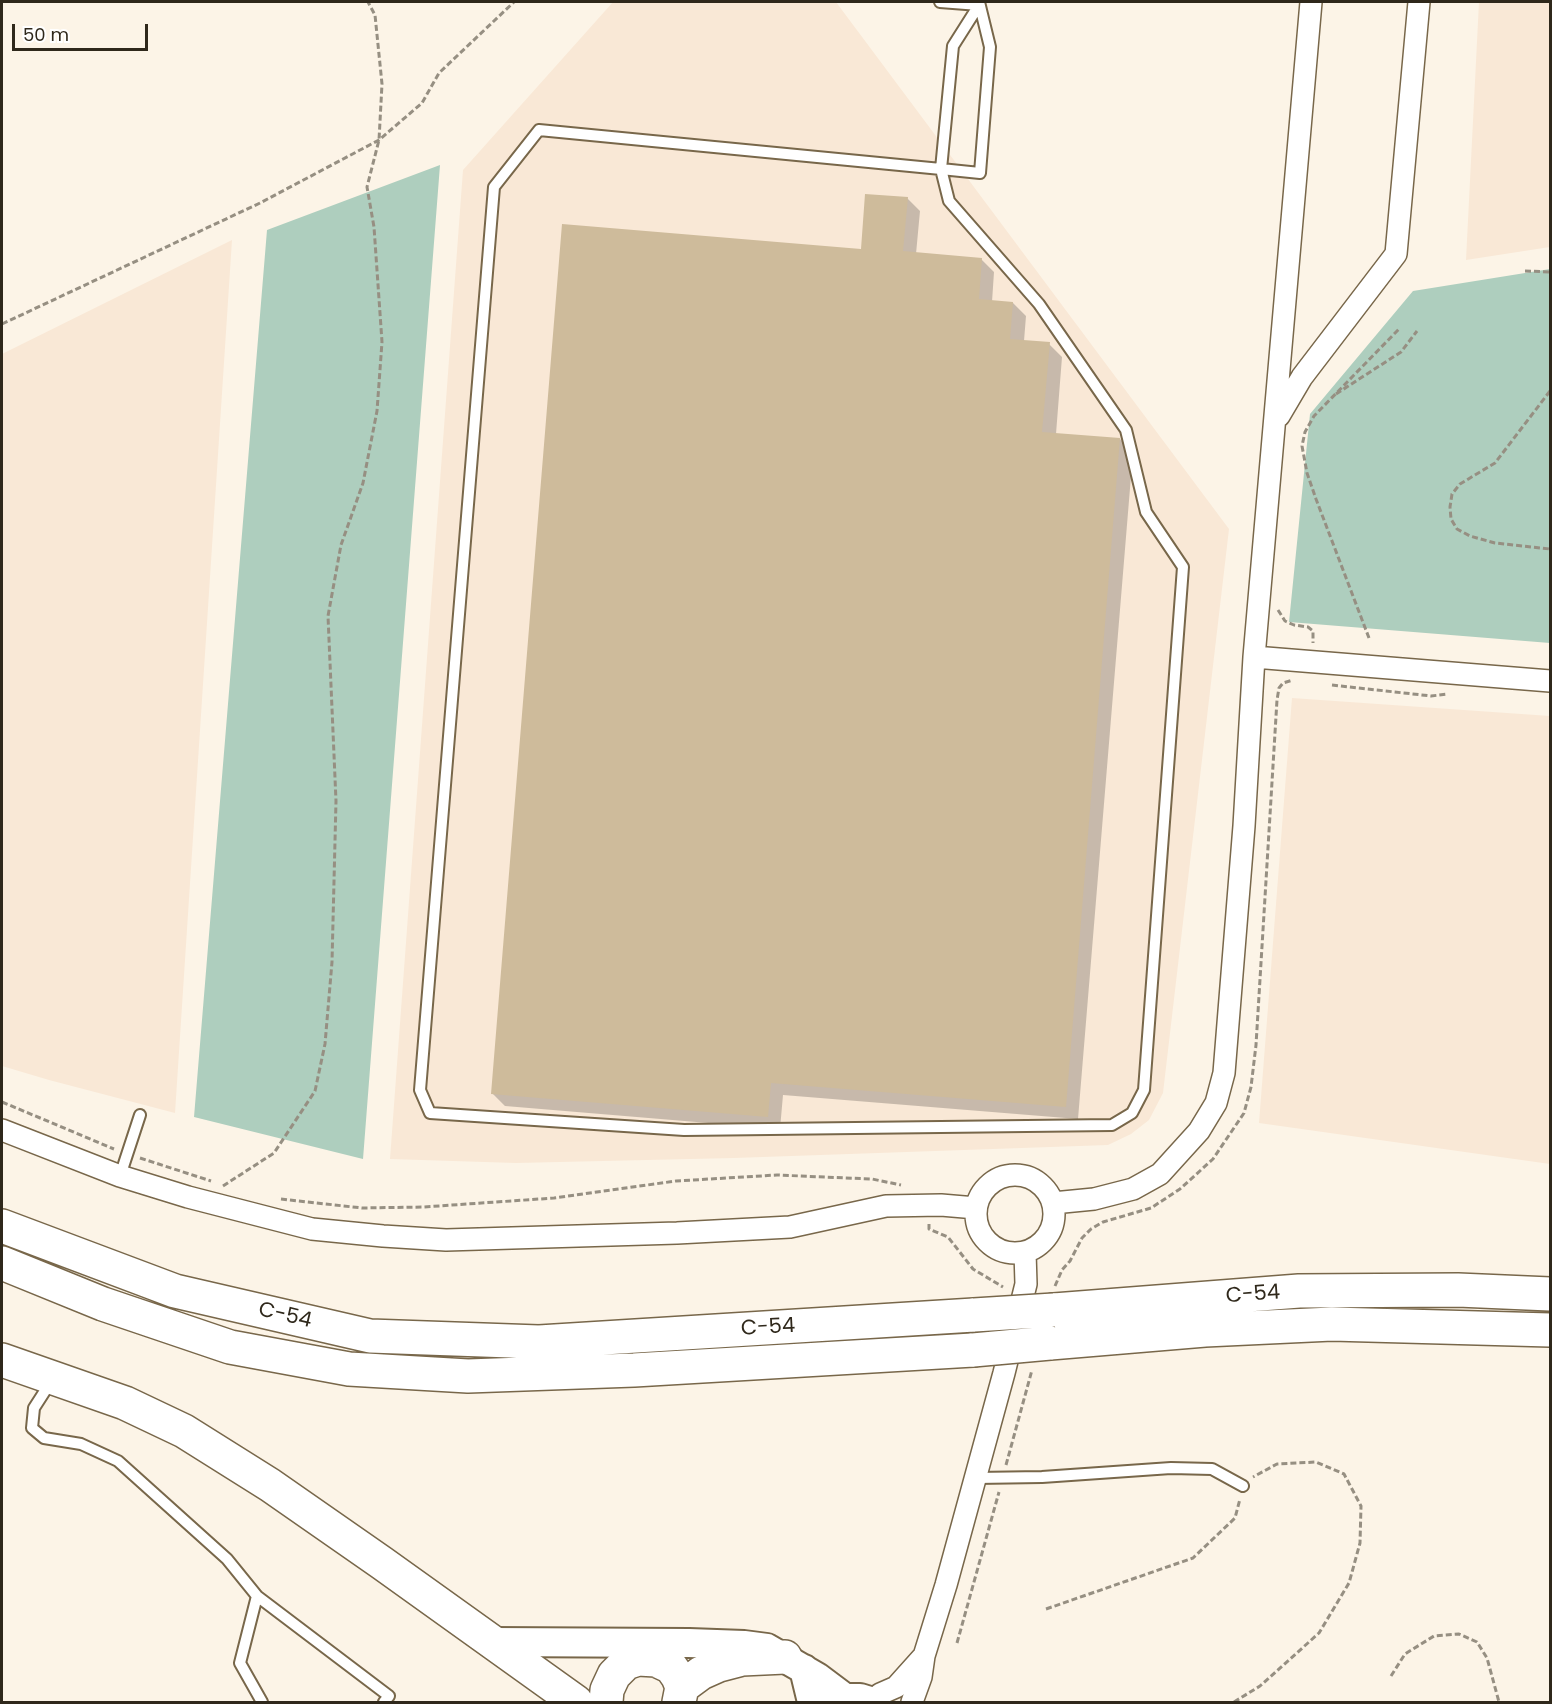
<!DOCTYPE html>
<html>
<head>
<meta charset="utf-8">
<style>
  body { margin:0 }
  #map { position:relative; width:1552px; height:1704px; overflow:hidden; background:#fcf4e7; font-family:Poppins,sans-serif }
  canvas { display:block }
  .frame { position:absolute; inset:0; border:3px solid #2f281b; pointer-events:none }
  .scale { position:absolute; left:12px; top:24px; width:136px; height:27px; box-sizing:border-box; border:3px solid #2f281b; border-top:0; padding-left:8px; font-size:18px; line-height:21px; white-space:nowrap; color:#2f281b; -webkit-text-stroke:4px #fff; paint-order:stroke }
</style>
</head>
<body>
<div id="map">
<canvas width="1552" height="1704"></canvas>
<div class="frame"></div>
<div class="scale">50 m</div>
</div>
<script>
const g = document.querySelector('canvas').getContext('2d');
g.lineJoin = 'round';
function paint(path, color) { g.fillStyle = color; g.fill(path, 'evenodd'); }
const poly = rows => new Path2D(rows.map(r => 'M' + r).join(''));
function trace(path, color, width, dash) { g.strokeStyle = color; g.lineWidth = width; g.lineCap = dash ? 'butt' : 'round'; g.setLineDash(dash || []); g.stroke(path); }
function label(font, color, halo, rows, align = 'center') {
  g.font = font + ' Poppins,sans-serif'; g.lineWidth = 4.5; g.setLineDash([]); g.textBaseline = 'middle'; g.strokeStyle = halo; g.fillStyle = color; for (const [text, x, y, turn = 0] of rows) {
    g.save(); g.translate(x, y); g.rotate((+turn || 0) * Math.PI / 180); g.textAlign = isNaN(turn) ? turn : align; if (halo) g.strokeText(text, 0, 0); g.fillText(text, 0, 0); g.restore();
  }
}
const industrial = poly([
  [613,2,836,2,1229,529,1163,1093,1149,1120,1131,1134,1108,1145,734,1158,516,1163,390,1159,463,170],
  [1479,2,1550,2,1550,247,1466,260],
  [232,240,175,1113,49,1080,2,1066,2,354],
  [1292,698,1550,716,1550,1164,1259,1123]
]);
const green = poly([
  [440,165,363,1159,194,1117,267,230],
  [1550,269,1550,643,1289,622,1310,414,1413,291]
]);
const shadow = poly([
  [907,198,920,211,916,254,981,259,994,272,992,302,1013,303,1026,316,1024,341,1049,344,1062,357,1056,434,1120,439,1133,452,1078,1119,783,1095,780,1129,505,1106,492,1093,862,250]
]);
const building = poly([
  [865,194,908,197,903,251,982,258,979,299,1013,302,1010,339,1050,342,1042,432,1120,438,1066,1107,771,1083,768,1117,491,1094,562,224,861,249]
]);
const path = poly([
  [1525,271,1550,272],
  [2,324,260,203,379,140,422,103,439,73,514,2],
  [1550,391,1495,463,1460,484,1452,494,1450,507,1451,519,1457,529,1470,536,1495,543,1550,549],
  [1336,394,1401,352,1417,331],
  [1278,610,1285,621,1294,625,1308,627,1313,631,1313,643],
  [1369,638,1316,499,1307,473,1302,446,1305,432,1314,416,1399,329],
  [1332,685,1431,696,1448,694],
  [2,1102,114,1149],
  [140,1158,211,1181],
  [223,1186,274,1153,315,1091,325,1044,332,962,336,801,328,616,341,545,363,483,377,411,382,342,374,227,367,187,379,140,382,84,375,15,368,2],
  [281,1199,362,1208,424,1207,554,1198,676,1181,777,1175,872,1179,901,1185],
  [929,1224,929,1229,948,1237,973,1269,1003,1287],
  [1055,1286,1062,1270,1070,1261,1082,1238,1091,1229,1103,1222,1151,1208,1180,1189,1213,1159,1244,1113,1251,1087,1256,1045,1277,700,1279,688,1283,683,1293,680],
  [1006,1465,1032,1370],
  [1046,1609,1193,1558,1235,1518,1240,1499],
  [957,1643,999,1492],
  [1391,1676,1405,1654,1434,1636,1459,1634,1477,1642,1487,1658,1499,1702],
  [1234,1702,1260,1686,1319,1633,1349,1583,1360,1543,1361,1506,1344,1474,1316,1462,1277,1464,1253,1477]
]);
const service = poly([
  [940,2,979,5],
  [979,5,953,46,941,169,980,173,990,47,979,2],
  [539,130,941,169,949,201,1039,304,1126,430,1146,512,1183,567,1144,1090,1132,1113,1112,1125,684,1130,430,1113,420,1090,494,187,539,130],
  [120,1176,140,1115],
  [52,1380,34,1408,32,1428,44,1438,81,1444,118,1461,227,1559,257,1596,389,1696,384,1702],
  [976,1478,1042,1477,1171,1468,1212,1469,1243,1486],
  [257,1596,240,1663,262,1702]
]);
const minor = poly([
  [1279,416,1302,377,1396,254,1419,2],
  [1254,657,1550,681],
  [2,1130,120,1176,188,1197,312,1229,383,1236,446,1240,677,1233,790,1227,886,1206,941,1205,976,1208],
  '976 1214a39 39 0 1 1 78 0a39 39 0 1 1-78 0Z',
  [1053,1203,1094,1199,1133,1189,1160,1174,1199,1131,1216,1103,1224,1073,1244,826,1254,657,1311,2],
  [874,1702,880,1694,896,1687,922,1658],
  [912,1702,921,1677,924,1656,946,1585,1004,1373,1026,1284,1025,1252]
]);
const secondary = poly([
  [490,1642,689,1643,744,1645,767,1648,817,1677,845,1698],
  [804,1669,812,1702],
  [833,1702,845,1698,860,1698,873,1702]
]);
const primary = poly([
  [2,1360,125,1403,184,1431,270,1485,382,1563,576,1702],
  [606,1702,607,1690,614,1675,626,1663,638,1659,656,1660,671,1667,678,1677,682,1687],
  [679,1702,682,1687,701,1673,719,1665,742,1659,785,1657]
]);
const trunk = poly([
  [2,1226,175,1291,370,1336,539,1342,974,1315],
  [2,1263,103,1304,230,1347,349,1369,468,1376,634,1370,973,1350],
  [1054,1310,1299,1291,1458,1290,1550,1294],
  [1050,1343,1205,1330,1332,1324,1550,1330]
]);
const trunkBridge = poly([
  [974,1315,1054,1310],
  [973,1350,1050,1343]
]);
const streetNames = [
  ["C-54",1253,1295,-4],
  ["C-54",285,1316,13],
  ["C-54",768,1328,-3]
];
paint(industrial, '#f9e8d6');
paint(green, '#aecebe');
paint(shadow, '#0003');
paint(building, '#cebb9b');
trace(service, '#78674a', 14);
trace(minor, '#78674a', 24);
trace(secondary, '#78674a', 32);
trace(primary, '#78674a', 36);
trace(trunk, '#78674a', 36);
trace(path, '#968f82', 3, [6, 3]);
trace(service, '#fff', 10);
trace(minor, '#fff', 21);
trace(secondary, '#fff', 28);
trace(primary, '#fff', 33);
trace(trunk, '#fff', 33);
trace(trunkBridge, '#78674a', 36, []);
trace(trunkBridge, '#fff', 33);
label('21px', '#2f281b', '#fff', streetNames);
</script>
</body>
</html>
